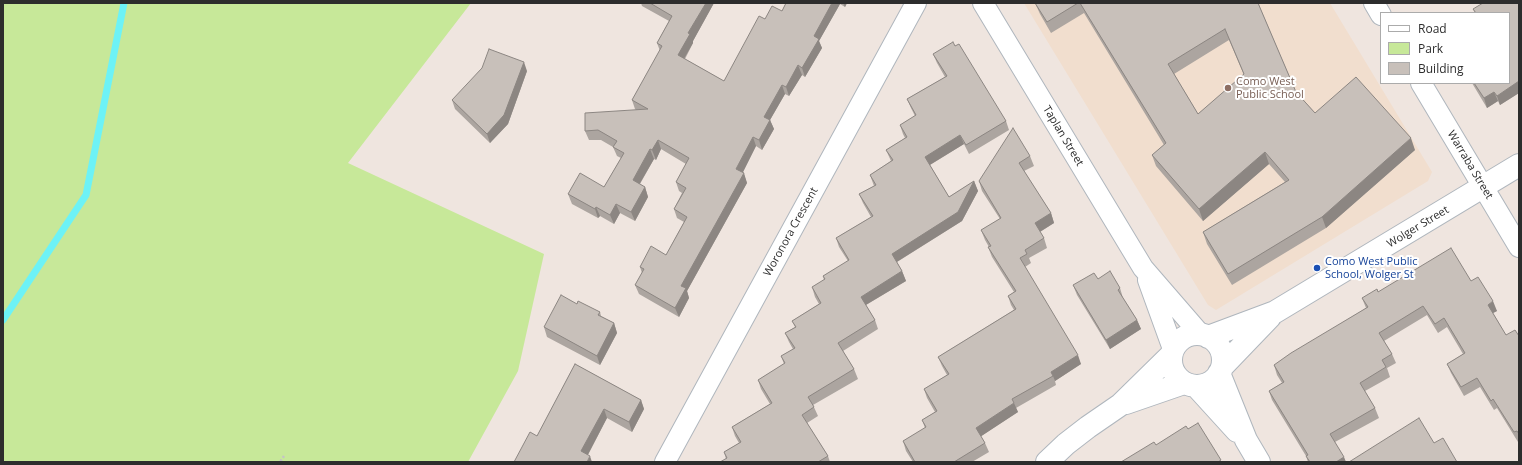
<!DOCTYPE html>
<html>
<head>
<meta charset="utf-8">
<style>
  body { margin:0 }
  #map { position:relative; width:1522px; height:465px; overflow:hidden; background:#efe5df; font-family:"Open Sans",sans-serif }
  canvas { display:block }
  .frame { position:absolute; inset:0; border:4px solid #2d2d2d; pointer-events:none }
  .legend { position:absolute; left:1380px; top:12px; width:130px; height:72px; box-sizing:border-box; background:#fff; border:1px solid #ababab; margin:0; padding:5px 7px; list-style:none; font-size:12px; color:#2d2d2d }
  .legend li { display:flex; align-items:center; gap:8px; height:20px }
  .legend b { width:20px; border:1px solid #ababab }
</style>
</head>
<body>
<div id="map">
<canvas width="1522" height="465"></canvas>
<div class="frame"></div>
<ul class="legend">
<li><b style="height:5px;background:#fff"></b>Road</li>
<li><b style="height:11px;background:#c7e899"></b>Park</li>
<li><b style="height:11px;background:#c8c0ba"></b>Building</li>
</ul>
</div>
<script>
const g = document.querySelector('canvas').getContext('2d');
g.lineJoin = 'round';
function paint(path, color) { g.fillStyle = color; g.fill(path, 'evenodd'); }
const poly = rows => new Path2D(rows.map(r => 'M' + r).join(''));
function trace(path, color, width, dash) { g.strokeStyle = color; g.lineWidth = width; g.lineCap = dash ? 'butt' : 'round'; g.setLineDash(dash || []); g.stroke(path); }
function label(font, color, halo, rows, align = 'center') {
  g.font = font + ' "Open Sans",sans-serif'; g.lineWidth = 4; g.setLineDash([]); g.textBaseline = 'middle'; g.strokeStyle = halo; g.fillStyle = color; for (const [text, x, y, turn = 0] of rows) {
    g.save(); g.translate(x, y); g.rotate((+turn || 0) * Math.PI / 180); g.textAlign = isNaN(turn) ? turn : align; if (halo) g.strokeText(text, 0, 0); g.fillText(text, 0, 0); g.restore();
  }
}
const education = poly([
  [1024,3,1330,3,1432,172,1428,181,1216,310,1208,305]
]);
const green = poly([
  [3,3,471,3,348,163,544,254,518,371,468,462,3,462]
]);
const stream = poly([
  [3,320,86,195,124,3]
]);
const path = poly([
  [280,462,284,456]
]);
const street = poly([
  [983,3,1143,268,1201,335],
  [1374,3,1381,15],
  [1421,83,1519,247],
  [1148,280,1173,349],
  [665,462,916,3]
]);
const secondary = poly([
  '1171 360a26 26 0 1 1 52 0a26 26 0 1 1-52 0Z',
  [1208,337,1275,312,1519,165],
  [1222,367,1270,317],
  [1219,373,1246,440,1259,462],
  [1196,386,1237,431],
  [1126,403,1184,383],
  [1047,462,1066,444,1088,427,1120,405,1171,355]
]);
const wall = poly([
  [641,3,714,3,693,41,693,43,685,59,724,81,765,19,782,11,786,3,847,3,845,7,840,4,819,41,822,48,805,77,802,75,789,96,785,94,770,120,774,129,762,150,756,146,743,172,747,183,687,291,689,298,679,317,639,294,635,285,642,273,640,267,666,255,684,222,677,218,674,209,682,193,679,191,676,182,686,164,661,149,656,160,654,159,640,184,645,187,648,197,635,221,620,213,614,224,600,216,598,218,572,204,568,194,604,187,621,158,617,156,613,147,601,140,589,140,585,131,636,110,635,109,632,100,660,51,657,43,669,21,642,6],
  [1035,3,1258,3,1296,92,1315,113,1415,150,1326,228,1232,285,1207,244,1203,232,1285,182,1269,164,1203,221,1156,166,1152,155,1164,145,1084,13,1051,33,1040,14],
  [1229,40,1244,75,1198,114,1174,74],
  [1519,3,1519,93,1500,105,1498,101,1487,108,1472,83,1509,83,1509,13,1475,13,1473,9],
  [933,54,1006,121,1009,130,969,154,964,144,930,165,949,197,974,181,978,191,962,221,897,262,902,271,906,281,866,305,875,320,878,329,843,351,854,369,858,379,813,405,818,416,807,423,828,456,830,462,720,462,726,459,724,452,739,443,735,436,732,427,770,404,761,389,758,380,784,364,781,356,793,349,789,342,785,333,795,327,792,321,819,304,815,297,812,287,824,280,823,276,848,261,839,247,836,238,871,217,863,203,859,194,874,186,870,175,891,161,886,150,905,138,903,134,900,125,915,116,911,108,907,99,945,77,937,63],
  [527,71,508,124,490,143,455,109,452,100],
  [1030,156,1034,166,1024,171,1051,213,1054,223,1040,232,1044,238,1047,248,1029,258,1031,263,1025,267,1081,364,1055,381,1056,385,1016,408,1018,412,981,436,985,443,989,452,972,462,913,462,906,451,903,441,925,428,922,420,935,412,927,398,924,389,947,375,942,366,938,357,1014,310,1011,305,1008,296,1014,292,992,257,988,247,989,247,985,240,981,230,1000,219,982,191,979,181],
  [1098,279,1120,288,1123,298,1137,320,1141,329,1110,349,1077,295,1073,285],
  [1471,281,1497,311,1493,313,1506,335,1519,336,1519,441,1518,442,1497,408,1494,410,1480,387,1464,396,1451,373,1447,364,1463,354,1447,327,1438,333,1427,315,1384,341,1392,354,1396,363,1387,368,1390,377,1365,391,1375,408,1379,418,1335,442,1346,462,1308,462,1306,456,1272,400,1269,391,1282,383,1277,375,1274,365,1366,308,1362,298,1378,292],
  [577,304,600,312,601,316,614,323,617,333,600,365,547,337,544,327],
  [575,364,641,400,644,409,632,432,607,418,588,455,537,436]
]);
const shadedWall = poly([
  [706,3,714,3,693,41,693,43,681,64,678,55,688,33],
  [832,3,840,3,840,4,819,41,822,48,805,77,802,68,814,36],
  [843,3,847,3,845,7],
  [524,62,527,71,508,124,490,143,487,134],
  [798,65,802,75,789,96,786,87],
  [1519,81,1519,93,1500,105,1497,96],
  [782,85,785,94,770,120,774,129,762,150,759,140,764,117],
  [1494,92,1498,101,1487,108,1484,98],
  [960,135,964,144,928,166,925,157],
  [753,137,756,146,740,178,736,169],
  [1411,138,1415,150,1326,228,1322,217],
  [658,140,661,149,656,160,652,150],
  [650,149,654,159,636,190,633,180],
  [1265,152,1269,164,1203,221,1199,209],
  [744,173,747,183,687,291,689,298,679,317,675,308,681,286],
  [974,181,978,191,962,221,895,263,892,254],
  [645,187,648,197,635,221,631,212],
  [616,204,620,213,614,224,610,215],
  [596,207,600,216,598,218,595,209],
  [1051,213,1054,223,1038,233,1035,223],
  [902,271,906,281,864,306,861,297],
  [1493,301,1497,311,1491,314,1488,305],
  [1137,320,1141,329,1110,349,1106,340],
  [614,323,617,333,600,365,597,356],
  [1078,355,1081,364,1055,381,1053,376,1051,372],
  [641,400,644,409,632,432,629,422],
  [1014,403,1018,412,980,437,976,428],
  [604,409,607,418,585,460,581,451],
  [590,456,592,462,587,462],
  [1344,457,1346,462,1336,462]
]);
const building = poly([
  [650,3,706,3,688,33,690,34,678,55,724,81,759,16,765,19,772,6,782,11,786,3,832,3,814,36,819,39,802,68,798,65,786,87,782,85,764,117,770,120,759,140,753,137,736,169,744,173,681,286,686,288,675,308,635,285,644,269,640,267,651,246,666,255,687,217,674,209,686,188,676,182,689,158,658,140,652,150,650,149,633,180,645,187,631,212,616,204,610,215,596,207,595,209,568,194,580,173,604,187,624,153,613,147,617,141,598,130,585,131,585,113,648,109,632,100,662,46,657,43,672,16,650,3],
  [1035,3,1078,3,1047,22,1035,3],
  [1080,3,1258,3,1296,92,1315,113,1356,77,1411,138,1322,217,1228,274,1203,232,1289,180,1265,152,1199,209,1152,155,1166,143,1080,3],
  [1225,29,1244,74,1198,114,1168,64,1225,29],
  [1483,3,1519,3,1519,81,1497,96,1494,92,1484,98,1474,83,1509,83,1509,13,1476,13,1473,9,1483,3],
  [953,42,955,46,959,44,1006,121,966,145,960,135,925,157,949,197,974,181,958,212,892,254,902,271,861,297,875,320,838,343,854,369,808,397,814,407,802,415,828,456,818,462,720,462,727,458,724,452,741,442,732,427,772,403,758,380,785,363,781,356,795,348,785,333,796,327,792,321,821,303,812,287,825,279,823,276,849,260,836,238,873,216,859,194,876,185,870,175,893,160,886,150,907,137,900,125,916,115,907,99,947,76,933,54,953,42],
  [489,49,524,62,504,115,487,134,452,100,482,68,489,49],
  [1013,128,1030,156,1019,163,1051,213,1035,223,1044,238,1025,250,1027,254,1020,258,1078,355,1051,372,1053,376,1012,399,1014,403,976,428,985,443,954,462,915,462,903,441,926,427,922,420,937,411,924,389,949,374,938,357,1016,309,1008,296,1016,291,988,247,991,246,981,230,1001,218,979,181,1013,128],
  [1451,248,1471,281,1478,277,1493,301,1488,305,1506,335,1515,330,1519,336,1519,434,1517,431,1514,432,1493,399,1491,401,1477,378,1461,387,1447,364,1465,353,1444,318,1435,324,1423,306,1379,333,1392,354,1382,360,1386,367,1360,383,1375,408,1330,434,1344,457,1336,462,1310,462,1306,456,1308,455,1269,391,1284,382,1274,365,1291,353,1368,307,1362,298,1377,289,1378,292,1451,248],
  [1110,271,1120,288,1118,290,1137,320,1106,340,1073,285,1094,273,1098,279,1110,271],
  [561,295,577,304,578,301,600,312,598,315,614,323,597,356,544,327,561,295],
  [575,364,641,400,629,422,604,409,581,451,590,456,587,462,514,462,530,432,537,436,575,364],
  [1419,418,1434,443,1443,438,1457,462,1349,462,1419,418],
  [1198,423,1221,460,1218,462,1121,462,1154,442,1156,445,1186,426,1188,429,1198,423]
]);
const markers = [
  [1228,88,4,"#8d6e63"],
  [1317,268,4,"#1a4fb4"]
];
const educationNames = [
  ["Como West",1236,82],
  ["Public School",1236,95]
];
const streetNames = [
  ["Taplan Street",1063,136,59],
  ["Warraba Street",1470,165,59],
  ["Wolger Street",1418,227,-31],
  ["Woronora Crescent",791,232,-61]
];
const transitNames = [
  ["Como West Public",1325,262],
  ["School, Wolger St",1325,275]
];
paint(education, '#f1dece');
paint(green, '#c7e899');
trace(stream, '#6df2f6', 7);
trace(street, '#afb6bd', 22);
trace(secondary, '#afb6bd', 24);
trace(path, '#c4c4c4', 2.5, [3, 2]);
trace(street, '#fff', 20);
trace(secondary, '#fff', 22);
paint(wall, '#aca5a0');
paint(shadedWall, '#8c8682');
paint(building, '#c8c0ba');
trace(building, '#8c8682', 1);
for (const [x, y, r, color] of markers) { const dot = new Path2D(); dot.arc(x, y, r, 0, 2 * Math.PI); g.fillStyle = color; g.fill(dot); trace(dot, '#fff', 1.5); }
label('11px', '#785e54', '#fff', educationNames, 'left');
label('11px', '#2d2d2d', '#fff', streetNames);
label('11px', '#164399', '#fff', transitNames, 'left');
</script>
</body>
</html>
